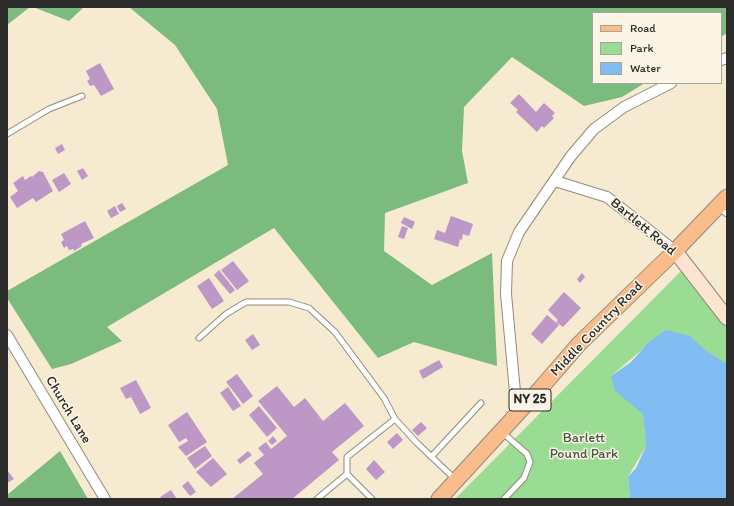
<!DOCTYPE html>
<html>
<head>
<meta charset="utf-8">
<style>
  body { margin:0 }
  #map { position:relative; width:734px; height:506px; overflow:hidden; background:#f6ead1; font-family:Itim,sans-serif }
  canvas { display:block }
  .frame { position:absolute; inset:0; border:8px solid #2b2b2b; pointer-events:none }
  .legend { position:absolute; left:592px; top:12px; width:130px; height:72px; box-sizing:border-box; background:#fcf5e5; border:1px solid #a8a49b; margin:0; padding:5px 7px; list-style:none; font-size:12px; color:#2b2b2b }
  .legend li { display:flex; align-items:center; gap:8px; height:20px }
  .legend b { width:20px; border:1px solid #a8a49b }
</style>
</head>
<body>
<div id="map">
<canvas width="734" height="506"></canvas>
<div class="frame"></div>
<ul class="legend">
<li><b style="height:5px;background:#f9bc8a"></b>Road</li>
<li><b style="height:11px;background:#9adc94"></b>Park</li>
<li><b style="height:11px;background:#81bcf3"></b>Water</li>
</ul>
</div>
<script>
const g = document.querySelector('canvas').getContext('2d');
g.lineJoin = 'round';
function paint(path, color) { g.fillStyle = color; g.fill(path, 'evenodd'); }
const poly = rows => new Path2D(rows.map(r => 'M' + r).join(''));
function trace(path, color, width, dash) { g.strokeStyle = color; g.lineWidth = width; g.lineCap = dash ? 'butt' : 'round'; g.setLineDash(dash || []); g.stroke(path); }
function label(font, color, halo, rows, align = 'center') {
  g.font = font + ' Itim,sans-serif'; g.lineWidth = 3; g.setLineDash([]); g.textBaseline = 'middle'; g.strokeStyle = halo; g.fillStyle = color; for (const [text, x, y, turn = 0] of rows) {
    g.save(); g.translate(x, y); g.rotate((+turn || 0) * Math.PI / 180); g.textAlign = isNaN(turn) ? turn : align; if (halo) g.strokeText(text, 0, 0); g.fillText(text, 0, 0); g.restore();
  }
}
const green = poly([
  [686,266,727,316,727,370,665,330,611,376,643,413,646,446,628,477,630,499,455,499]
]);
const forest = poly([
  [7,7,30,7,7,25],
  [33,7,84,7,69,21],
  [129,7,727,7,727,33,721,37,721,13,593,13,593,83,645,83,622,97,584,106,512,57,464,107,462,151,468,183,385,213,384,251,432,285,492,253,497,366,414,342,378,358,274,228,107,327,122,341,71,364,52,369,7,298,7,291,228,165,217,109,175,45],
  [60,451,88,499,7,499,7,495]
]);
const water = poly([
  [665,330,690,336,705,350,727,364,727,499,630,499,628,477,636,468,646,446,643,414,615,391,611,376,631,362,649,342]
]);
const building = poly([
  [100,63,114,89,101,96,94,85,90,86,87,81,90,79,86,71],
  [519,94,536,112,544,103,555,113,552,116,554,118,544,128,542,126,537,132,516,112,518,110,510,103],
  [62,144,65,150,58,154,55,148],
  [83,168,88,176,82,180,77,171],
  [39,171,43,172,53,191,36,202,33,198,17,208,10,197,18,191,13,183,23,176,25,180,31,176,32,177],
  [64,173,71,184,59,192,52,180],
  [122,203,126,209,120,212,117,206],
  [115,206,119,214,111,218,107,211],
  [451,216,473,224,469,236,463,234,462,240,460,239,458,247,434,239,437,230,445,233],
  [404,217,415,222,412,229,401,223],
  [85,221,94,238,81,244,82,246,74,251,73,249,69,250,67,246,64,248,61,242,64,240,61,234],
  [402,226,408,228,404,239,398,237],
  [233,261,249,281,237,290,221,270],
  [219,270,235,290,230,294,214,275],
  [582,273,585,277,580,283,577,279],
  [209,278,224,301,212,309,197,286],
  [564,292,581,308,563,327,556,322,558,320,548,310],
  [547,315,559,325,542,344,531,334],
  [253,334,260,345,252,350,245,340],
  [439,360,443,367,423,379,419,371],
  [237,374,253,396,243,404,226,382],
  [136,380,151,408,140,414,131,397,126,399,120,388],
  [277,386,294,407,305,398,323,421,345,403,364,426,332,452,339,460,292,499,232,499,263,474,254,463,264,455,258,448,266,442,271,449,287,436,258,401],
  [228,387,241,406,233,411,220,393],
  [259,406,277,428,267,437,249,415],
  [187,412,207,442,186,456,178,447,188,441,186,438,179,442,168,425],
  [421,422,427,428,418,436,412,430],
  [397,433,403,440,393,449,387,442],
  [273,436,277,441,272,445,268,441],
  [205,446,212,456,195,469,187,458],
  [248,451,252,455,240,464,237,460],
  [213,458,227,474,211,487,196,472],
  [374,460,385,472,376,480,366,469],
  [7,470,14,479,7,483],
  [188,481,196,492,190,496,182,486],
  [171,490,177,499,162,499,160,497]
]);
const lane = poly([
  [7,134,49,109,82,96],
  [719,208,727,214],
  [199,338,226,314,246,302,289,302,309,308,335,332,384,398,395,419],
  [503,433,527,454,530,462,524,478,504,499],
  [431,457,481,403],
  [347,474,347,457,395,419,417,443,456,480],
  [317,499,347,474,372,499]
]);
const street = poly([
  [721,60,727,58],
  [555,181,607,197,675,251],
  [7,335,105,499],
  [517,414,506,294,507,261,519,232,571,156,594,129,624,107,671,83]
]);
const secondary = poly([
  [675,251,727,318]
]);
const primary = poly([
  [439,499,540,389,579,344,675,251,727,197]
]);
const shields = [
  [530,400,42]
];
const shieldNames = [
  ["NY 25",530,400]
];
const streetNames = [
  ["Bartlett Road",643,227,40],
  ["Middle Country Road",597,329,-46],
  ["Church Lane",68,410,59]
];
const parkNames = [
  ["Barlett",584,438],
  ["Pound Park",584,454]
];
paint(green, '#9adc94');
paint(forest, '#7bbc7e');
paint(water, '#81bcf3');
paint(building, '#bd97c6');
trace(lane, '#908a7e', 7);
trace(street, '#908a7e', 12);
trace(secondary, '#908a7e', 16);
trace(primary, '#908a7e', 17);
trace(lane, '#fff', 5);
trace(street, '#fff', 10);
trace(secondary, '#fde4d0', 14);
trace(primary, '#f9bc8a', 15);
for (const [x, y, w] of shields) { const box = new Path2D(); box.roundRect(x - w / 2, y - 11, w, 22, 3); g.fillStyle = '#fcf5e5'; g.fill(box); trace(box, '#2b2b2b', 1); }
label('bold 13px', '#2b2b2b', null, shieldNames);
label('14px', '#2b2b2b', '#fcf5e5', streetNames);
label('14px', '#475745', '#fcf5e5', parkNames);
</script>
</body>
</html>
